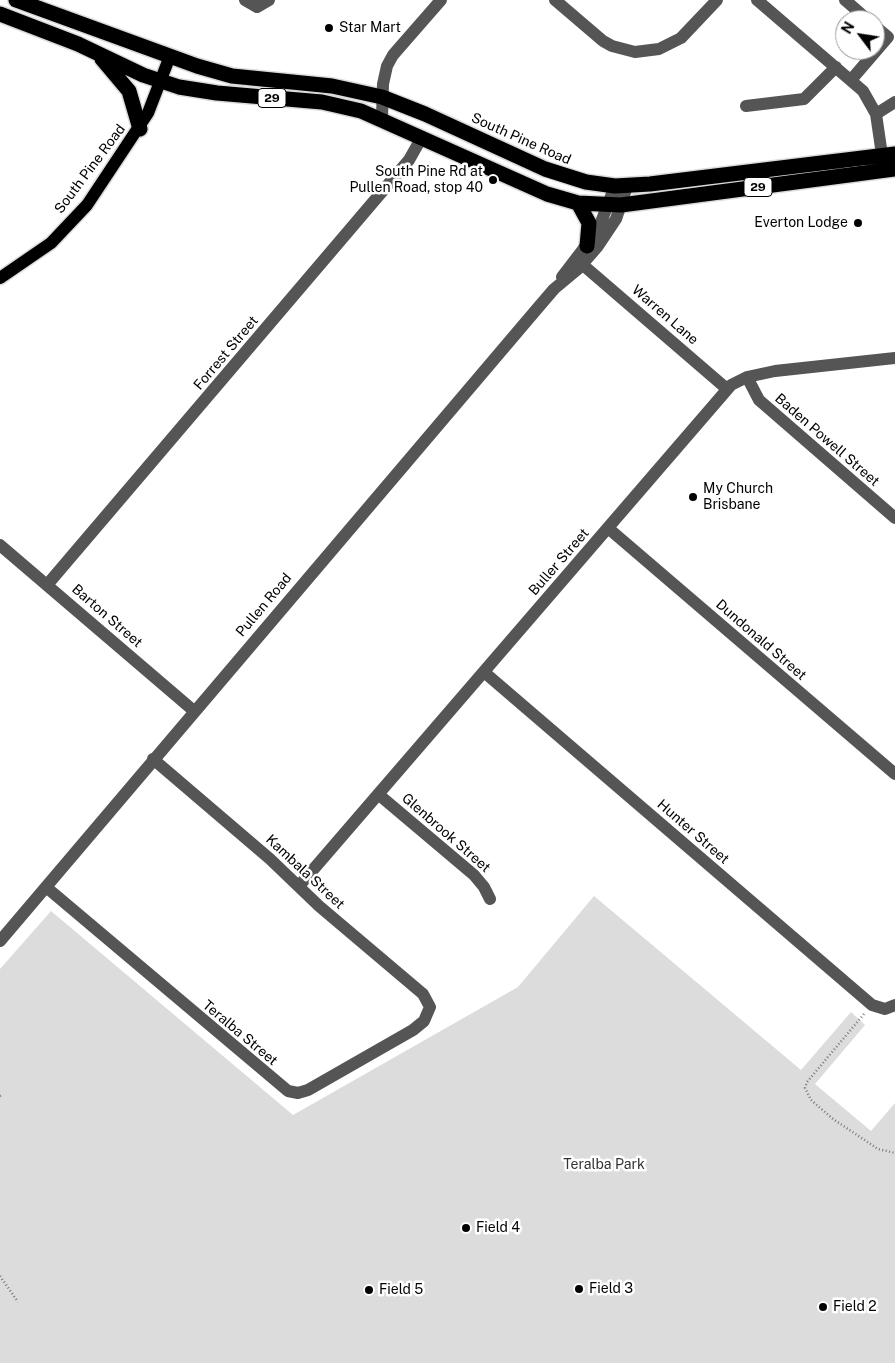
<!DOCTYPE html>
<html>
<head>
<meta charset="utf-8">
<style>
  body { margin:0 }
  #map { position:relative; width:895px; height:1363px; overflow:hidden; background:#fff; font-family:"Public Sans",sans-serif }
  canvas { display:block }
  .north { position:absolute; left:835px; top:10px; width:50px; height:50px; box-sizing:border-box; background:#fff; border:1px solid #999; border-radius:50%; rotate:301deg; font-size:14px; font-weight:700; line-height:20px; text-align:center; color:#000 }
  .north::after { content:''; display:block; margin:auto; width:18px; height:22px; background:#000; clip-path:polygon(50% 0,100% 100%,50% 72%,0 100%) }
</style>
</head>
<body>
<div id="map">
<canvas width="895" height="1363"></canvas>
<div class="north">N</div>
</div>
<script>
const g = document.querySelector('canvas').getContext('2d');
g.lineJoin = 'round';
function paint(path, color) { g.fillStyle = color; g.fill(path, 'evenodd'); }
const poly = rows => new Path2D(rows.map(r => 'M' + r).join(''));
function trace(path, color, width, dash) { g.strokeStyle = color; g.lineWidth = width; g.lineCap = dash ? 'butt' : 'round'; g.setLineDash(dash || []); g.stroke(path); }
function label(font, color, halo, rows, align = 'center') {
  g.font = font + ' "Public Sans",sans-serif'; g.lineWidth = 5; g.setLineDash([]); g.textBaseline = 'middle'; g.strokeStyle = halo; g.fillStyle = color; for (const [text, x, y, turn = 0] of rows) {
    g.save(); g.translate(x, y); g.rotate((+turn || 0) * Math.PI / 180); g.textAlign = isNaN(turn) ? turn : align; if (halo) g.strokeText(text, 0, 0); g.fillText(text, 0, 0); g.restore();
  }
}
const green = poly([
  [594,896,801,1070,851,1012,865,1025,815,1084,871,1131,895,1103,895,1363,0,1363,0,969,51,911,293,1115,518,987]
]);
const path = poly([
  [864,1014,807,1082,805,1088,811,1100,833,1119,878,1149,895,1153],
  [0,1096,2,1095],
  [0,1276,18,1302]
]);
const minor = poly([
  [245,0,257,7,269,0],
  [555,0,603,41,612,46,635,52,659,49,681,38,717,0],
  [757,0,863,91,876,114,882,155],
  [845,0,868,20],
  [851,80,888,37,875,26],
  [746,106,804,99,836,67],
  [876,114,895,102],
  [382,118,383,84,387,66,393,55,441,0],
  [583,265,727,389],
  [562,277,598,230,615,186],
  [747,377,759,400,895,518],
  [608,528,895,774],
  [0,545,194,711],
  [47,585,409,160,422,137],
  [484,672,872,1005,885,1009,895,1005],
  [378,794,474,875,484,887,490,899],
  [299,886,731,385,747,377,775,371,895,358],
  [46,887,288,1091,298,1093,308,1090,413,1030,424,1021,430,1007,423,994,319,906,270,859,153,759],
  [0,941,536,310,554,289,578,269,598,246,616,219,627,186]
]);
const major = poly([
  [0,278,51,243,87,205,148,113,170,56]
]);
const highway = poly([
  [16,0,197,66,232,76,332,86,382,97,425,114,545,169,586,182,615,186,650,184,895,154],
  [0,14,78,44,143,75,179,87,217,93,322,102,361,111,547,194,578,203,621,205,895,169],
  [102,59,129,91,140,129],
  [578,203,589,223,587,246]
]);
const markers = [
  [329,28,5,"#000"],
  [493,180,5,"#000"],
  [858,223,5,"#000"],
  [693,497,5,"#000"],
  [466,1228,5,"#000"],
  [579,1289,5,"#000"],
  [369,1290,5,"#000"],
  [823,1307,5,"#000"]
];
const shields = [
  [272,98,28],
  [758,187,28]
];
const shieldNames = [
  ["29",272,98],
  ["29",758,187]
];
const poiNames = [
  ["Star Mart",339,28],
  ["South Pine Rd at",483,172,"right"],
  ["Pullen Road, stop 40",483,188,"right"],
  ["Everton Lodge",848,223,"right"],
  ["My Church",703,489],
  ["Brisbane",703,505],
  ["Field 4",476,1228],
  ["Field 3",589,1289],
  ["Field 5",379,1290],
  ["Field 2",833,1307]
];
const streetNames = [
  ["South Pine Road",521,139,24],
  ["South Pine Road",90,169,-53],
  ["Warren Lane",665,315,41],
  ["Forrest Street",226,353,-50],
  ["Baden Powell Street",827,440,41],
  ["Buller Street",559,562,-49],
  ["Pullen Road",264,605,-50],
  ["Barton Street",107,616,41],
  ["Dundonald Street",761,640,41],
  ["Hunter Street",693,832,41],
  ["Glenbrook Street",446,833,41],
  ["Kambala Street",305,872,43],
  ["Teralba Street",240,1033,40]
];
const parkNames = [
  ["Teralba Park",604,1165]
];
paint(green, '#dcdcdc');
trace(major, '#dbdbdb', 15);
trace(highway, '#dbdbdb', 18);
trace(path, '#777', 2.5, [1, 2.5]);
trace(minor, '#555', 12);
trace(major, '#000', 12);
trace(highway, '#000', 15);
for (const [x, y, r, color] of markers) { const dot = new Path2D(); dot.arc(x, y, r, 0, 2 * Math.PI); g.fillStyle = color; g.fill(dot); trace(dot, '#fff', 2); }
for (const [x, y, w] of shields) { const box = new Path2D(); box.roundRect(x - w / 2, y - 9.5, w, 19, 4); g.fillStyle = '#fff'; g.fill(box); trace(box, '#000', 1); }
label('bold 12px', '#000', null, shieldNames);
label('14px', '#000', '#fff', poiNames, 'left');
label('14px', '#000', '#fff', streetNames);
label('14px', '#333', '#fff', parkNames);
</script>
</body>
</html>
